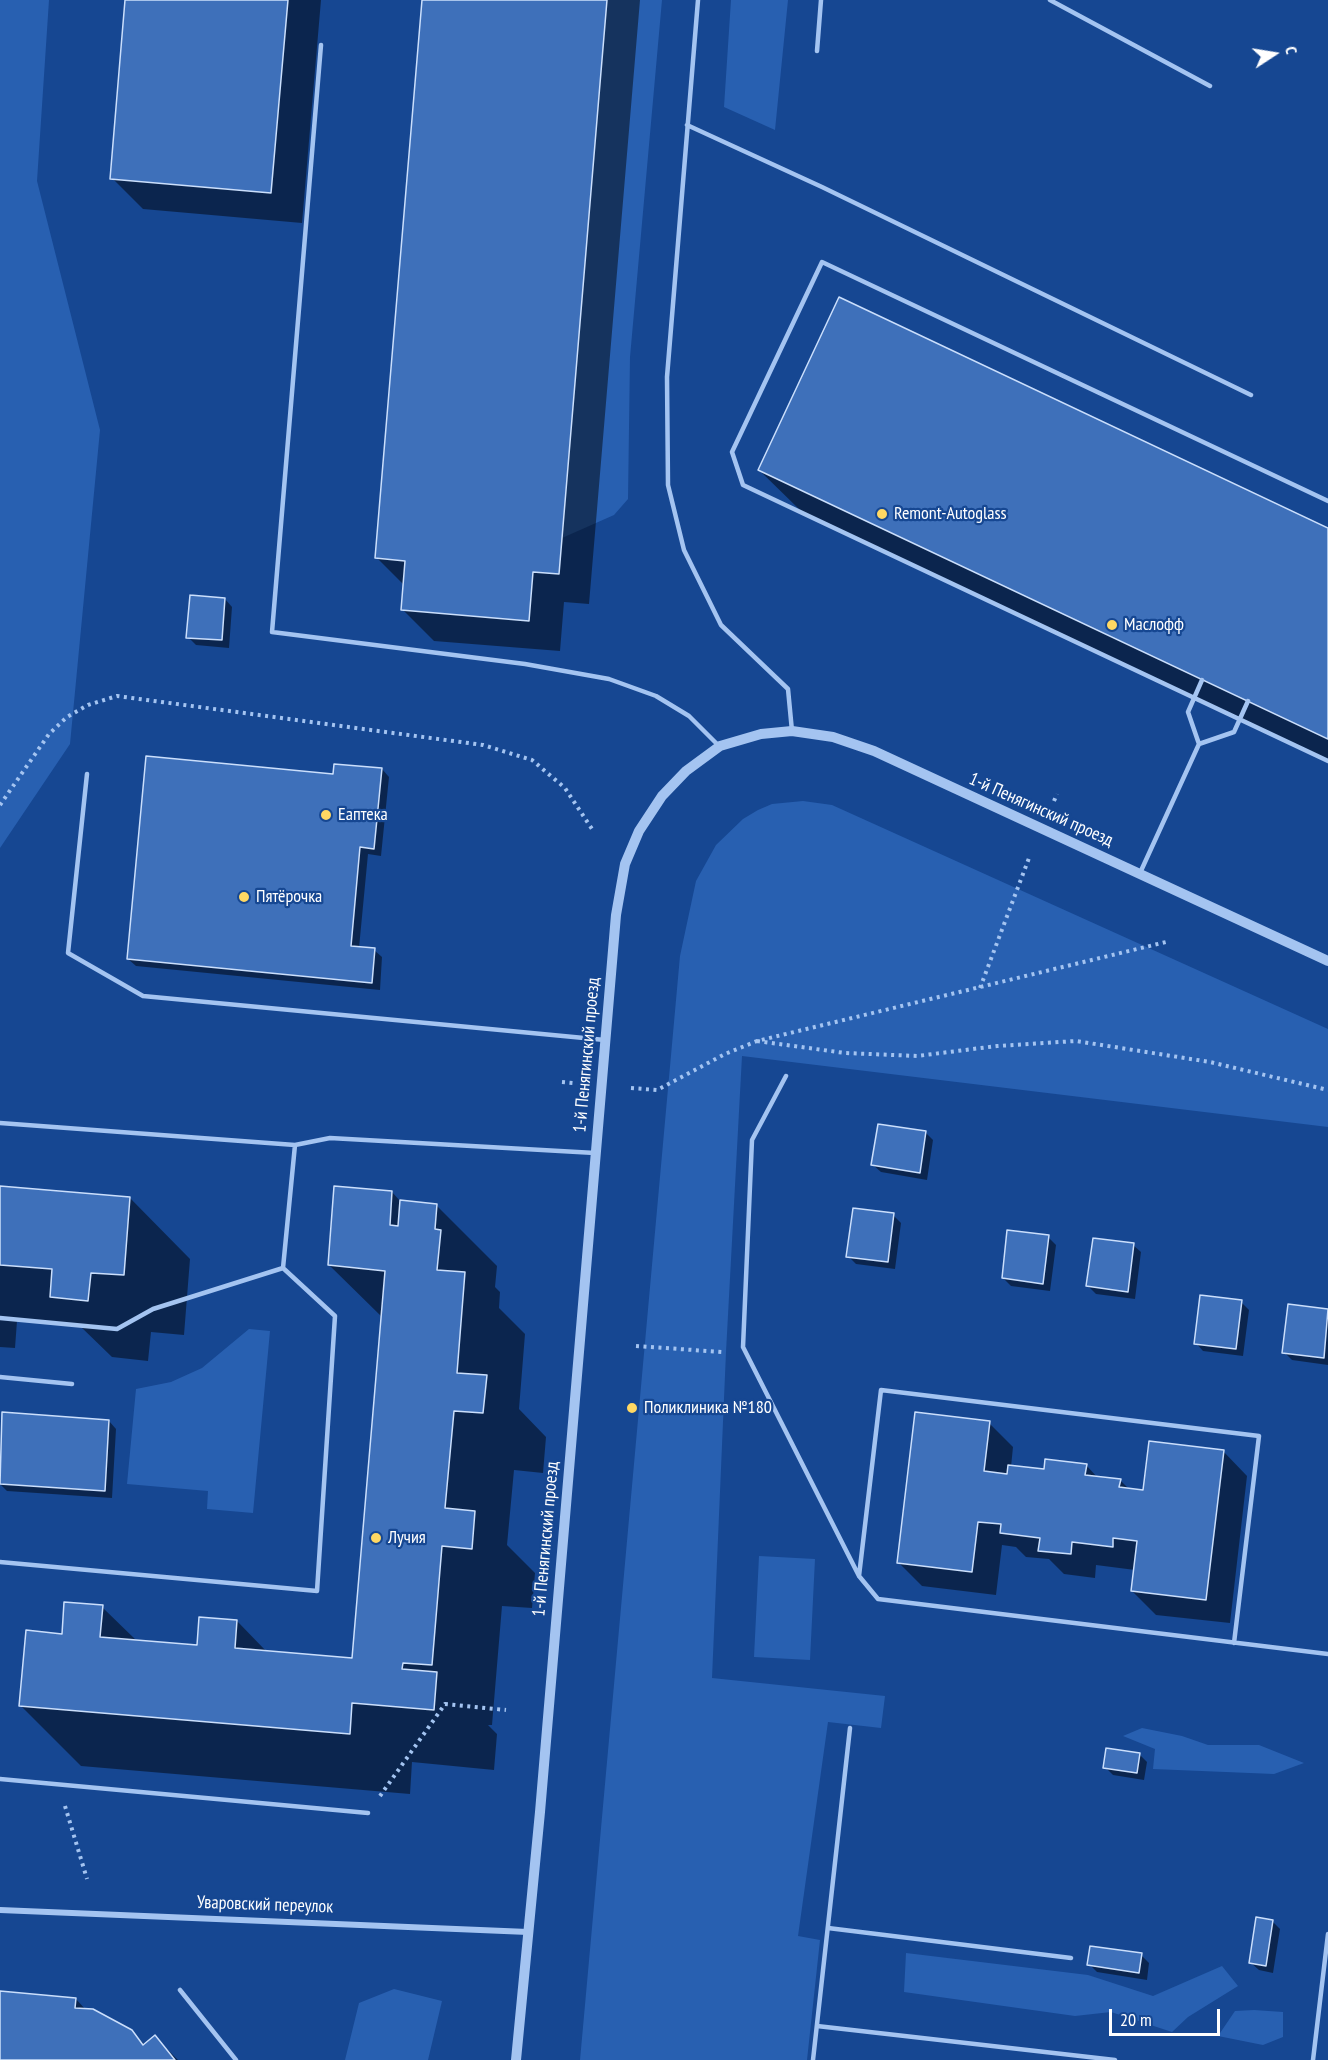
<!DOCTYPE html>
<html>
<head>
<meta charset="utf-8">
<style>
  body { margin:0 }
  #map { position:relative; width:1328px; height:2060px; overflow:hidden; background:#164792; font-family:"PT Sans Narrow",sans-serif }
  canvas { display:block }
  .north { position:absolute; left:1244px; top:24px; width:60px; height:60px; -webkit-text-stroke:4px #164792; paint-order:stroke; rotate:78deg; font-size:16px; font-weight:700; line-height:24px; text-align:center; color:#fff }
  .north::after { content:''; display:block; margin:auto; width:21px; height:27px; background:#fff; clip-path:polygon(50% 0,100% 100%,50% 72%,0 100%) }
  .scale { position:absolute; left:1109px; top:2009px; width:111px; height:27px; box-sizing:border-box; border:3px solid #fff; border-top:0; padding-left:8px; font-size:18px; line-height:21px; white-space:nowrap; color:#fff; -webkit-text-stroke:4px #164792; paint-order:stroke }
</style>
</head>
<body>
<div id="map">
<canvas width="1328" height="2060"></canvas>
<div class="north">С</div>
<div class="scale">20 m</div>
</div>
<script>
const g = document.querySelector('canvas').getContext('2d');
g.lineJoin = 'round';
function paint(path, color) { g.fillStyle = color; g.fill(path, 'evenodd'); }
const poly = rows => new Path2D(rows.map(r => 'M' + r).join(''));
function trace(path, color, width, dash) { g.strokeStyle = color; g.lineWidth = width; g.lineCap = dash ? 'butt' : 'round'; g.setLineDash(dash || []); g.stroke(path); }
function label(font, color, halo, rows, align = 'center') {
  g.font = font + ' "PT Sans Narrow",sans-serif'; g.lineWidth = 4.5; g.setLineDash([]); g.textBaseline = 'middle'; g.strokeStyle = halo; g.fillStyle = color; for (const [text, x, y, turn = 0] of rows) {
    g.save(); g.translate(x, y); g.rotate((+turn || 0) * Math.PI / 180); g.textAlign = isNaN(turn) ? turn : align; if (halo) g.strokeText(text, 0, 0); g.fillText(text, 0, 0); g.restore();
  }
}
const green = poly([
  [0,0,49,0,37,181,100,430,70,744,0,848],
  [607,0,662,0,630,357,628,499,614,515,562,538],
  [731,0,788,0,775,130,724,107],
  [803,801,832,805,1328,1029,1328,1127,742,1056,726,1352,712,1678,885,1696,881,1728,828,1722,798,1936,820,1940,807,2060,580,2060,680,956,696,881,716,845,743,819,758,810,772,804],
  [249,1329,270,1331,253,1513,207,1509,208,1491,127,1484,136,1389,171,1382,202,1368],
  [759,1556,815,1559,810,1660,754,1657],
  [1142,1728,1182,1736,1208,1745,1259,1745,1304,1763,1274,1774,1153,1769,1155,1749,1123,1736],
  [906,1953,1088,1975,1153,1996,1222,1966,1238,1986,1188,2017,1172,2032,1111,2012,1075,2016,904,1992],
  [394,1989,442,2001,428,2060,345,2060,359,2003],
  [1254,2010,1283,2012,1283,2037,1263,2045,1218,2036,1235,2011]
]);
const shadow = poly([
  [127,0,321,0,302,223,143,209,112,178],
  [424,0,640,0,589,604,564,602,560,651,434,641,403,610,405,586,377,558],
  [759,470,1328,529,1328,760,802,512],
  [225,599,232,607,229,648,196,645,188,637],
  [382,769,389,777,381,856,368,854,359,948,374,950,382,957,380,990,136,966,128,959,334,776],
  [925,1132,933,1140,927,1180,881,1172,873,1165],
  [0,1188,130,1198,190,1259,184,1335,151,1332,148,1361,112,1357,81,1327,17,1321,15,1348,0,1347],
  [392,1192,401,1202,436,1205,497,1266,495,1287,500,1292,499,1308,525,1334,519,1409,546,1437,543,1473,514,1470,507,1545,535,1573,532,1608,502,1606,492,1725,488,1725,497,1734,494,1770,412,1762,410,1794,81,1766,20,1705,102,1607,137,1641,198,1647,237,1621,268,1653,354,1660,383,1318,329,1265],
  [893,1215,901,1223,895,1269,856,1264,848,1256],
  [1048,1237,1056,1245,1050,1291,1011,1286,1003,1278],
  [1133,1245,1141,1252,1135,1299,1096,1294,1088,1286],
  [1241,1302,1249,1310,1243,1356,1203,1351,1196,1343],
  [1290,1306,1328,1311,1328,1365,1292,1360,1284,1352],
  [3,1414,109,1421,116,1429,112,1498,7,1491,0,1484],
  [989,1423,1013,1447,1011,1467,1045,1471,1086,1465,1098,1478,1120,1480,1130,1490,1144,1492,1223,1451,1247,1476,1230,1623,1156,1615,1132,1591,1135,1570,1096,1565,1095,1578,1064,1574,1049,1559,1026,1557,1016,1547,1002,1545,996,1595,922,1586,898,1562],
  [1139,1754,1147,1762,1144,1780,1113,1775,1105,1767],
  [1272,1921,1280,1929,1273,1973,1259,1970,1251,1963],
  [1141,1955,1149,1963,1147,1980,1097,1972,1089,1964],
  [0,1992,76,1999,86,2010,131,2031,145,2045,155,2037,178,2060,0,2060]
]);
const building = poly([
  [125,0,288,0,271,193,110,179,125,0],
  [422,0,607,0,559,574,533,572,529,621,401,610,405,561,375,558,422,0],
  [839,297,1328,528,1328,739,758,470,839,297],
  [190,595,225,598,222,640,186,638,190,595],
  [146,756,333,774,334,764,382,768,374,849,360,847,351,946,375,948,372,983,127,959,146,756],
  [878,1124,926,1131,920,1173,871,1165,878,1124],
  [0,1186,130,1197,124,1275,91,1273,88,1301,50,1297,52,1269,0,1265,0,1186],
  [334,1186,392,1191,390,1225,398,1226,400,1200,437,1204,435,1229,441,1230,437,1270,465,1272,457,1373,487,1375,483,1413,454,1411,445,1508,475,1511,472,1549,442,1546,432,1665,403,1663,402,1669,437,1672,434,1710,352,1703,350,1734,19,1706,26,1630,62,1634,64,1602,103,1605,100,1637,197,1645,199,1617,237,1620,235,1648,352,1658,385,1271,328,1265,334,1186],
  [853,1208,894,1213,888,1262,846,1257,853,1208],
  [1007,1230,1049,1235,1043,1284,1002,1278,1007,1230],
  [1093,1238,1134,1243,1128,1292,1086,1286,1093,1238],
  [1200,1295,1242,1300,1236,1349,1194,1344,1200,1295],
  [1288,1304,1328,1309,1324,1358,1282,1353,1288,1304],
  [2,1412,109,1420,105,1491,0,1484,2,1412],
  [915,1412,990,1421,984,1471,1007,1474,1008,1465,1044,1469,1045,1459,1087,1464,1085,1475,1121,1479,1119,1487,1143,1490,1149,1441,1224,1450,1206,1600,1131,1591,1137,1541,1113,1538,1113,1547,1072,1542,1071,1554,1038,1551,1040,1538,1000,1533,1001,1524,978,1522,972,1572,897,1563,915,1412],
  [1106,1748,1140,1753,1137,1773,1103,1768,1106,1748],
  [1256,1917,1273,1920,1266,1966,1249,1963,1256,1917],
  [1090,1946,1142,1953,1139,1973,1087,1965,1090,1946],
  [0,1991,76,1998,75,2008,93,2009,132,2030,143,2045,155,2035,175,2060,0,2060,0,1991]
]);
const path = poly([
  [1054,801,1057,794],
  [0,805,49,734,67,717,88,705,117,696,483,745,532,760,565,788,594,832],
  [980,988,1029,858],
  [757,1041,845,1053,917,1056,997,1046,1076,1041,1210,1062,1328,1090],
  [562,1082,573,1083],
  [631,1088,657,1090,725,1054,757,1041,1166,942],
  [636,1346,722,1352],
  [380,1796,445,1704,506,1710],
  [65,1806,87,1879]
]);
const service = poly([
  [698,0,667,377,668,485,684,550,721,625,788,689,792,731],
  [1050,0,1210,86],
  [321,45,272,632,525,664,609,679,656,696,689,716,718,745],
  [817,51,821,0],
  [687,125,822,187,1251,395],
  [1328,501,822,262,732,452,743,485,1328,761],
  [1199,744,1234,732,1248,701],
  [87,774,68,953,143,996,605,1040],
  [1140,873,1199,744,1188,712,1202,680],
  [786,1076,752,1140,743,1347,859,1576,878,1599,1328,1654],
  [0,1123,295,1145,330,1138,595,1153],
  [0,1318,117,1329,153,1309,283,1268,295,1145],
  [0,1377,72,1384],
  [0,1562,317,1591,335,1316,283,1268],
  [859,1576,881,1390,1259,1436,1234,1643],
  [0,1779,368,1813],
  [828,1928,1071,1958],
  [180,1990,236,2060],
  [817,2026,1115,2060],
  [813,2060,850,1728],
  [1313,2060,1328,1934]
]);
const minor = poly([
  [0,1910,528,1932]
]);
const tertiary = poly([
  [516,2060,540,1812,616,915,625,864,639,831,662,796,686,771,720,746,761,734,792,731,833,737,874,751,1328,961]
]);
const markers = [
  [882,514,6,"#ffd863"],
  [1112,625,6,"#ffd863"],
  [326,815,6,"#ffd863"],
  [244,897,6,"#ffd863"],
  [632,1408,6,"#ffd863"],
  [376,1538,6,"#ffd863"]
];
const poiNames = [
  ["Remont-Autoglass",894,514],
  ["Маслофф",1124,625],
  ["Еаптека",338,815],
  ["Пятёрочка",256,897],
  ["Поликлиника №180",644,1408],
  ["Лучия",388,1538]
];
const streetNames = [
  ["1-й Пенягинский проезд",1041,810,24],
  ["1-й Пенягинский проезд",587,1055,-85],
  ["1-й Пенягинский проезд",546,1539,-85],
  ["Уваровский переулок",265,1905,2]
];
paint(green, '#2860b1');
paint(shadow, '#0007');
paint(building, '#3e70ba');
trace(building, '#cbdffc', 1.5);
trace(path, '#a4c4f1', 4, [3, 4.5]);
trace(service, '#a4c4f1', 4.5);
trace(minor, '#a4c4f1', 6);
trace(tertiary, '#a4c4f1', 10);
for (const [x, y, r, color] of markers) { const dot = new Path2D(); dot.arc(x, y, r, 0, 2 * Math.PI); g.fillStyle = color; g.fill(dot); trace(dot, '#164792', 2); }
label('18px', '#fff', '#164792', poiNames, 'left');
label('18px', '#fff', '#164792', streetNames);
</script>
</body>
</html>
